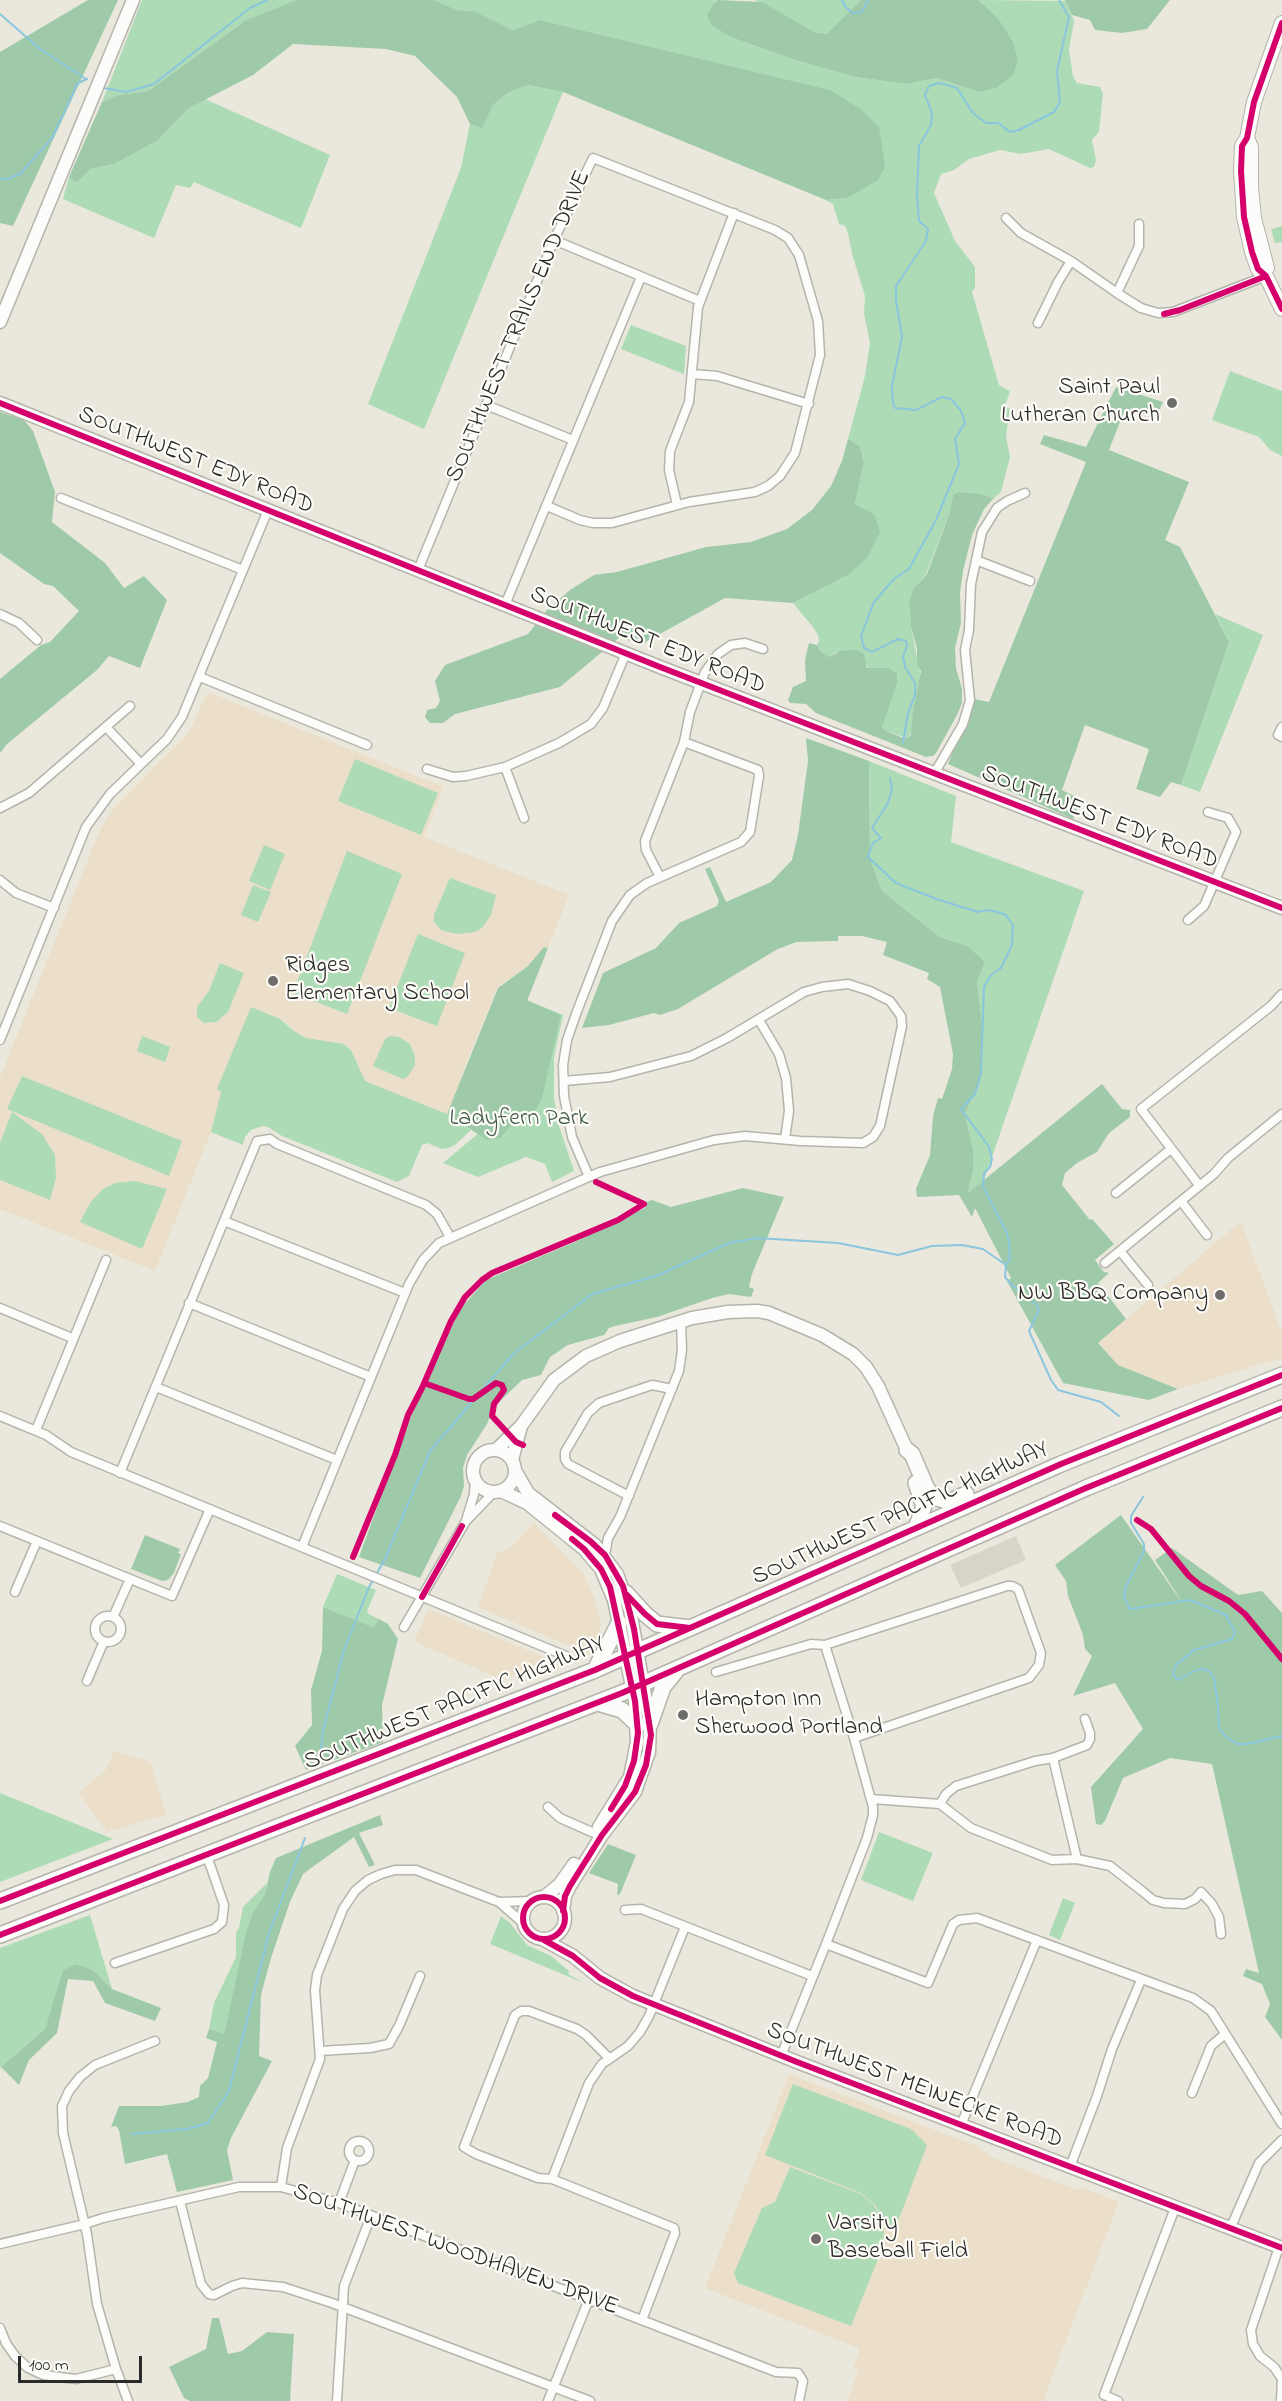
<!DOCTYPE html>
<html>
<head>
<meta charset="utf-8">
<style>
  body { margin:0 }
  #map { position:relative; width:1282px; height:2401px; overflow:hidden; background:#eae8dc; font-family:"Indie Flower",sans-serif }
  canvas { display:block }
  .scale { position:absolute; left:18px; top:2356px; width:124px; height:27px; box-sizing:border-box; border:3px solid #2b2b2b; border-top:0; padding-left:8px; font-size:18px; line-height:21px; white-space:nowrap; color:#2b2b2b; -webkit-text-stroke:4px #fdfcf7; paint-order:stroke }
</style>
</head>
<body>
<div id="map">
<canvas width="1282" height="2401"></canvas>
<div class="scale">100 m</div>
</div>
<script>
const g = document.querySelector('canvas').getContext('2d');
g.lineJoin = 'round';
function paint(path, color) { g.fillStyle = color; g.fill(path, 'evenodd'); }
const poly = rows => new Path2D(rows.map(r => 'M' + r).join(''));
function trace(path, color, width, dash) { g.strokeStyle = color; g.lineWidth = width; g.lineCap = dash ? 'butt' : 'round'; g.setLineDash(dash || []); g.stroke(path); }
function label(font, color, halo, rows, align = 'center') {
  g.font = font + ' "Indie Flower",sans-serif'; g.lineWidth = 4.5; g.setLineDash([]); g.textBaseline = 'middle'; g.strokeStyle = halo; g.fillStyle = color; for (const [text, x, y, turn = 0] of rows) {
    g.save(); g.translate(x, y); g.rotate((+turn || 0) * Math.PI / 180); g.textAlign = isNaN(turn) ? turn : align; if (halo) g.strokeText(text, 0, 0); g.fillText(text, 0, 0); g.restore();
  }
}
const built = poly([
  [210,693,444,787,424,837,569,895,548,948,544,947,528,966,500,985,496,991,462,1073,461,1085,447,1114,364,1081,351,1050,347,1045,337,1042,317,1041,306,1038,294,1031,283,1020,221,1092,216,1120,155,1271,0,1209,0,1077,99,832,113,809,182,740,193,724,205,696],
  [1241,1221,1282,1333,1282,1358,1178,1389,1118,1365,1098,1343],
  [534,1523,584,1575,596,1602,601,1625,592,1656,478,1607,497,1553,511,1547],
  [428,1609,549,1659,503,1680,414,1642],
  [114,1751,151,1762,166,1815,107,1832,78,1793,105,1771],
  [789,2074,976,2146,991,2157,1078,2190,1084,2188,1119,2202,1043,2401,847,2401,858,2371,853,2368,859,2352,858,2348,705,2288]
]);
const industrial = poly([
  [1016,1536,1026,1560,961,1588,950,1565]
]);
const green = poly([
  [142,0,296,0,246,20,148,91,118,95,102,102],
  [434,0,718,0,714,2,733,38,795,60,855,77,906,84,937,78,979,92,983,3,979,0,1066,1,1074,21,1069,50,1073,76,1077,83,1100,87,1103,93,1099,132,1092,140,1096,160,1094,167,1090,168,1049,149,1021,154,1000,150,969,159,954,170,941,174,934,193,955,241,975,267,975,288,972,292,999,385,1010,391,1005,406,1010,409,1006,436,1010,457,1001,492,994,498,977,493,959,492,953,494,950,512,926,574,913,589,909,602,911,627,921,678,913,711,913,731,907,738,886,731,882,727,889,668,870,670,866,664,836,652,829,657,826,656,820,651,817,645,819,642,818,635,813,627,793,603,848,575,875,516,855,504,864,463,860,446,848,439,865,376,870,343,864,314,865,296,852,254,848,233,845,226,839,224,833,204,826,200,847,198,829,90,540,20,513,30,474,11,457,10],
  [755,0,861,0,828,34,814,32],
  [528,85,563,92,424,429,368,404,461,168,470,124,482,127,493,105,508,93],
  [205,99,330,155,301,228,194,182,190,188,176,185,154,238,63,199,69,177,76,183,91,169,114,164,157,141,189,108],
  [1282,226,1282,242,1275,243,1271,229],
  [631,325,686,346,684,374,621,349],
  [1230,371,1282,391,1282,456,1270,450,1259,437,1212,420],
  [1215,614,1263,635,1200,792,1181,785,1229,642],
  [355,759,438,793,421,835,338,801],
  [869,761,956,796,951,842,1084,891,984,1180,968,1194,973,1170,973,1150,965,1114,981,1078,983,1031,977,982,985,962,968,946,940,937,882,891,870,858],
  [264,845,285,854,270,890,249,881],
  [347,851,402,874,347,1014,293,993],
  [450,878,496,895,491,915,482,928,475,932,457,934,448,932,441,930,434,922,434,915],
  [253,885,271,892,258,922,241,915],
  [418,934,465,953,437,1026,389,1008],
  [220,963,244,973,228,1012,216,1022,204,1023,197,1017,197,1007,209,991],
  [527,1000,563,1015,554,1057,554,1098,559,1126,574,1171,552,1182,545,1164,526,1157,478,1177,443,1163,480,1132],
  [251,1007,280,1019,294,1031,306,1038,344,1044,351,1050,365,1081,447,1114,471,1130,455,1145,448,1148,442,1149,427,1143,422,1145,409,1176,397,1182,282,1136,268,1127,262,1126,251,1130,245,1137,243,1145,211,1132,221,1092,217,1089],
  [142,1036,170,1047,165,1062,137,1051],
  [390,1036,399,1037,410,1044,415,1056,415,1065,408,1076,403,1079,373,1066,385,1039],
  [22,1076,182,1141,169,1176,7,1109],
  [12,1112,42,1134,55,1155,56,1178,50,1200,0,1180,0,1143],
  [135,1181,167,1189,142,1249,80,1222,90,1203,103,1189,115,1183],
  [337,1574,376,1590,367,1611,368,1614,379,1619,373,1627,323,1607],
  [0,1793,113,1839,0,1882],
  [879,1832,933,1853,913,1901,861,1880],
  [267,1883,265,1894,252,1914,246,1932,224,2035,209,2029,214,2003,236,1957,236,1933,239,1928,243,1907],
  [1063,1898,1075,1903,1060,1940,1049,1935],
  [90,1915,112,1989,93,1970,77,1964,64,1970,45,2029,0,2068,0,1948],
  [501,1916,510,1923,527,1945,551,1956,569,1971,568,1974,584,1983,490,1944],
  [793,2084,911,2129,927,2145,895,2229,885,2226,876,2206,861,2193,765,2155],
  [790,2167,861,2194,873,2204,881,2217,884,2232,883,2247,851,2326,738,2283,734,2273,762,2208,775,2202]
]);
const forest = poly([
  [88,0,118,0,13,226,0,223,0,52],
  [296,0,434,0,457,10,474,11,513,30,540,20,830,90,862,110,879,127,885,167,878,180,847,198,826,200,563,92,528,85,508,93,493,105,482,128,470,124,457,97,415,56,386,49,293,44,253,75,189,108,157,141,114,164,91,169,76,183,69,177,102,102,118,95,148,91,246,20],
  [718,0,762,2,814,32,827,34,861,0,979,0,999,20,1013,42,1018,61,1013,75,996,88,979,92,937,78,906,84,855,77,795,60,733,38,711,25,707,15,715,2],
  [1065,0,1170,0,1147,29,1122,33,1095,30,1090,20,1072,15],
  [1116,387,1163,402,1156,417,1125,409,1109,450,1189,482,1165,540,1180,547,1229,642,1181,785,1171,782,1160,797,1136,789,1149,749,1085,725,1062,790,1082,800,1073,819,948,764,974,699,989,702,1086,462,1040,444,1044,435,1086,447],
  [0,412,24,420,33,431,55,492,52,522,105,563,124,588,144,576,167,600,140,668,109,656,97,670,7,744,0,753,0,679,41,645,50,642,79,611,53,586,44,584,0,553],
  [848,439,860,446,864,463,855,504,875,515,880,532,867,558,848,575,793,603,725,598,640,645,620,637,560,687,455,714,443,723,430,723,425,717,427,710,436,708,440,701,435,681,445,665,528,634,547,610,570,590,594,575,617,572,706,547,751,542,787,529,812,510,831,486,842,461],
  [959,492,977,493,994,498,984,509,972,535,963,571,960,593,961,623,955,648,956,668,962,689,962,703,957,715,936,753,933,756,926,757,816,713,806,704,790,703,788,700,793,687,806,681,805,660,809,643,817,645,820,651,829,657,840,651,857,650,864,654,867,668,889,668,897,674,897,683,882,727,886,731,901,737,907,738,911,735,913,711,921,671,917,665,917,649,911,627,909,602,913,589,927,574,950,512,953,494],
  [806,738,869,761,870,858,882,891,940,937,968,946,985,962,977,982,983,1031,981,1078,965,1114,973,1150,973,1170,968,1193,1102,1084,1122,1109,1130,1110,1130,1117,1109,1133,1097,1152,1077,1163,1065,1173,1062,1185,1090,1220,1092,1219,1114,1244,1095,1260,1104,1272,1109,1273,1098,1283,1126,1319,1098,1343,1118,1365,1178,1389,1149,1400,1063,1383,1007,1281,1011,1278,975,1208,972,1217,959,1195,917,1197,916,1189,930,1155,933,1116,938,1098,942,1099,952,1069,953,1054,940,987,927,979,929,973,883,955,887,942,862,936,838,936,838,941,796,942,776,950,678,1009,660,1015,654,1013,609,1025,582,1028,603,973,656,948,679,923,717,906,719,901,705,869,710,867,726,902,771,882,792,860,798,835,808,761],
  [544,947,548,948,527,1001,561,1015,542,1098,533,1115,520,1116,500,1138,487,1140,447,1114,498,988,528,966],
  [743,1188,784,1197,752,1274,749,1287,754,1289,751,1297,729,1294,712,1298,657,1317,615,1326,609,1328,604,1335,568,1345,550,1357,541,1375,522,1380,494,1407,487,1424,467,1455,463,1468,464,1486,461,1496,420,1578,359,1557,408,1423,450,1331,460,1309,486,1280,577,1241,645,1208,646,1202,652,1200,671,1207],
  [1121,1515,1186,1608,1155,1560,1172,1548,1238,1595,1262,1591,1282,1613,1282,2040,1265,2017,1270,2004,1262,1984,1243,1976,1246,1969,1259,1973,1212,1764,1170,1758,1123,1778,1105,1821,1101,1825,1096,1824,1091,1787,1143,1729,1115,1683,1073,1696,1092,1656,1085,1649,1083,1635,1068,1596,1066,1581,1055,1565],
  [145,1535,180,1549,178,1553,181,1554,174,1573,168,1580,162,1581,131,1569],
  [323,1607,373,1627,379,1619,388,1624,398,1639,382,1705,383,1742,306,1770,295,1746,312,1725,311,1690,322,1651],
  [380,1815,383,1825,359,1833,375,1865,369,1867,354,1837,303,1874,290,1902,271,1958,261,1995,259,2056,272,2061,231,2138,227,2150,233,2180,177,2192,167,2154,125,2164,119,2130,116,2126,111,2127,119,2106,161,2106,188,2102,199,2097,200,2086,208,2078,217,2042,206,2038,209,2029,224,2034,246,1932,252,1914,265,1894,270,1872,276,1858],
  [608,1844,636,1855,620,1894,617,1895,618,1884,589,1873],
  [77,1964,93,1970,112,1989,161,2008,155,2021,105,2003,93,1981,68,1979,57,2033,29,2060,19,2085,1,2067,45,2029,63,1970],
  [212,2318,219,2318,228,2354,242,2351,267,2332,294,2334,290,2401,190,2401,184,2398,169,2367,206,2349]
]);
const stream = poly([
  [842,0,845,6,852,13,862,12,868,0],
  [0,14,40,49,86,79],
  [104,88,126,92,154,84,250,8,267,0],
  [0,179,8,179,21,173,52,138,78,83,87,79],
  [903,743,908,713,915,695,915,683,905,667,903,656,907,646,906,641,898,639,872,652,864,648,861,636,874,602,894,579,909,569,936,520,959,464,955,439,965,423,961,411,951,399,942,397,916,410,895,408,893,403,892,386,902,337,896,300,896,286,926,241,928,229,919,221,917,194,919,146,931,125,932,113,925,95,929,86,939,83,957,88,973,113,986,123,998,123,1010,132,1019,130,1054,112,1060,102,1057,71,1069,17,1059,0],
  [890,778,892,790,888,803,872,828,881,838,873,843,868,857,896,883,936,899,978,912,986,910,994,911,1006,915,1013,925,1012,945,1001,968,991,975,984,987,981,1074,975,1094,961,1109,989,1147,992,1159,990,1167,984,1173,983,1186,1007,1233,1009,1243,1010,1258,1006,1265,1005,1277,1012,1285,1037,1305,1039,1310,1029,1331,1051,1380,1058,1390,1101,1402,1119,1416],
  [1143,1497,1131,1516,1131,1523,1144,1544,1144,1551,1126,1586,1124,1597,1130,1609,1190,1600,1226,1615,1235,1632,1232,1639,1194,1650,1176,1665,1173,1674,1178,1680,1196,1670,1204,1669,1210,1672,1214,1678,1218,1706,1219,1728,1227,1738,1237,1744,1247,1744,1282,1736],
  [320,1760,323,1731,344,1650,369,1587,385,1559,430,1451,513,1354,592,1294,656,1276,729,1243,757,1238,838,1243,898,1255,932,1246,962,1245,983,1249,1006,1265],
  [132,2134,187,2129,208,2123,229,2091,269,1933,305,1838]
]);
const street = poly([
  [1006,218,1021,233,1071,261,1117,293,1141,308,1158,313,1173,312,1266,276],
  [554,240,700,301],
  [1117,293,1139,246,1139,224],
  [1038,323,1058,282,1071,261],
  [692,374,717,376,809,404],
  [486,405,573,440],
  [61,498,243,570],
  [677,505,669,470,670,451,689,402,698,307,734,213],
  [976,560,1030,581],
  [418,570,554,240,593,158,775,230,788,238,799,255,818,321,820,355,795,453,780,476,768,486,755,492,689,502,612,523,593,523,580,520,547,506],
  [505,605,641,277],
  [0,614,19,623,37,640],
  [200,677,367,745],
  [106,727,141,764],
  [1282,727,1278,735,1282,737],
  [505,767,524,818],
  [427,769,453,777,466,776,505,767,559,743,591,724,603,708,626,653],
  [934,774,963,724,970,700,965,650,969,630,971,584,982,532,997,508,1007,501,1025,493],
  [0,808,29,793,130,706],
  [660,877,646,850,645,841,684,742,690,712,705,672,718,654,731,645,745,643,763,649],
  [0,880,16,893,54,908],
  [1188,920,1204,906,1236,832,1228,818,1208,812],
  [759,1020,779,1054,786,1078,789,1111,785,1139],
  [0,1040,86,827,110,794,167,739,182,717,268,510],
  [589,1177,572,1137,564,1096,563,1065,567,1040,576,1014,612,921,630,895,647,883,741,842,750,832,759,776,758,770,684,742],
  [1199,1185,1141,1109,1271,1006,1282,994],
  [1116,1193,1171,1149],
  [1181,1201,1207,1235],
  [224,1221,405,1293],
  [1120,1251,1148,1285],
  [1105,1263,1214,1174,1228,1158,1282,1114],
  [189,1303,371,1377],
  [0,1308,72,1338],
  [156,1387,337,1460],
  [0,1416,46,1435,71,1452,566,1656],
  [36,1430,106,1260],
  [120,1473,257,1141,270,1139,277,1144,426,1205,437,1214,450,1237],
  [629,1496,568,1464,565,1459,565,1452,588,1413,599,1403,652,1385,672,1389],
  [466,1521,474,1494,475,1480],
  [0,1526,172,1596,210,1509],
  [302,1547,409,1284,423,1260,439,1243,600,1172,714,1140,745,1136,801,1141,863,1143,873,1137,880,1126,902,1026,901,1016,890,1001,870,991,848,984,822,987,804,992,727,1038,691,1056,610,1077,564,1081],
  [605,1555,608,1538,620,1517,679,1371,682,1350,681,1322],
  [15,1592,37,1541],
  '95 1629a13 13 0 1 1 26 0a13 13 0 1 1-26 0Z',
  [113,1617,130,1579],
  [404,1627,466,1521,494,1492],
  [716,1672,811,1644,825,1645,1007,1586,1012,1586,1018,1589,1041,1653,1039,1665,1029,1678,854,1738],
  [87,1681,104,1641],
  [1053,1758,1077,1859],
  [871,1799,940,1804,971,1828,1052,1860,1077,1859,1110,1866,1142,1891,1153,1900,1164,1903,1185,1904,1195,1899,1201,1892,1212,1904,1219,1917,1221,1934],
  [940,1804,946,1794,956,1786,1035,1761,1053,1758,1087,1745,1090,1739,1090,1733,1085,1719],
  [548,1807,560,1818,594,1833],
  [499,1902,532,1901],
  [625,1910,641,1909,812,1976],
  [826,1944,928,1983,953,1924,959,1920,977,1918,1193,1998,1211,2011,1282,2124],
  [115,1963,214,1929,222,1922,224,1905,207,1856],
  [320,2051,370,2048,389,2044,399,2026,420,1976],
  [781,2056,826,1944,867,1838,873,1815,873,1807,854,1738,825,1645],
  [609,2058,586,2035,577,2029,529,2011,521,2011,515,2015,464,2147,476,2154,538,2178,552,2179,674,2228,675,2233,642,2320],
  [1192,2093,1211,2046,1225,2034],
  [961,2125,1037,1940],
  '349 2151a10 10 0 1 1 20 0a10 10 0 1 1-20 0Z',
  [1070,2167,1097,2096,1112,2049,1141,1980],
  [552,2179,589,2083,602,2064,628,2046,640,2032,649,2016,685,1927],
  [281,2187,287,2148,320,2059,315,1990,317,1975,343,1909,355,1891,368,1880,381,1874,395,1870,416,1870,499,1902,523,1923],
  [180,2201,201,2284,209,2294,214,2295,232,2286,242,2283,283,2287,332,2303,590,2401],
  [339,2203,355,2160],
  [1230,2229,1259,2163,1282,2140],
  [0,2244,85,2224,103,2218,239,2187,281,2187,339,2203,776,2372,798,2373,803,2381,799,2401],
  [1279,2247,1251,2330,1253,2344,1260,2356,1274,2367,1282,2379,1281,2401],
  [0,2328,6,2343,15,2356,28,2368,43,2375,76,2379,116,2369],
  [128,2401,116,2369,97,2304,87,2234,63,2133,62,2106,69,2091,80,2077,95,2065,155,2041],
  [337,2401,344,2286,371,2216],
  [548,2401,589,2299],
  [1118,2401,1104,2395,1175,2208]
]);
const secondary = poly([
  [0,322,133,0],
  [0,403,660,667,1282,908],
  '473 1471a21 21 0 1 1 42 0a21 21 0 1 1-42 0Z',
  [496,1450,521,1426,554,1380,586,1356,620,1341,692,1318,728,1312,757,1311,769,1313,822,1335,853,1354,866,1367,878,1386,907,1450],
  [512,1460,521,1426],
  [516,1472,528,1493,595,1545,617,1574,630,1610,650,1724,649,1752,635,1792,602,1835,570,1886,565,1896,563,1911],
  [501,1491,527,1503,584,1549,601,1569,614,1600,635,1701,637,1742,630,1777,599,1827],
  [544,1897,559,1885,574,1864],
  '523 1918a21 21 0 1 1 42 0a21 21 0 1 1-42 0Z',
  [544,1940,573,1956,600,1978,633,1996,797,2062,1282,2248]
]);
const primary = poly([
  [1282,23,1254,102,1247,138,1242,146,1241,171,1244,217,1252,252,1258,269,1266,276,1282,309],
  [1247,138,1251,147,1251,188,1254,218,1267,268]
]);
const highway = poly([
  [907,1450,912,1454,927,1489,934,1497,949,1502,966,1494],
  [916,1528,924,1506,916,1483],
  [626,1593,645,1614,657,1624,690,1628],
  [595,1670,619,1623],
  [598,1703,622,1710,638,1725],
  [650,1724,663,1687,676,1671],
  [0,1901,595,1670,1061,1464,1282,1375],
  [0,1935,622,1693,1086,1488,1282,1408]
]);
const cycleway = poly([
  [1282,23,1254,102,1247,138,1242,146,1241,171,1244,217,1252,252,1258,269,1266,276,1282,309],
  [1164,314,1180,310,1266,276],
  [0,403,660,667,1282,908],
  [424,1383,469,1399,473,1399,496,1383,502,1385,504,1390,494,1404,492,1416,516,1442,523,1445],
  [555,1515,590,1541,605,1555,623,1586,634,1629,651,1735,646,1765,635,1792,602,1835,570,1886,565,1896,563,1911],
  [1137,1520,1151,1529,1189,1576,1201,1586,1229,1601,1245,1614,1282,1659],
  [572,1539,584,1549,601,1569,610,1587,635,1701,638,1733,634,1761,625,1786,611,1809],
  [353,1557,395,1455,408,1415,422,1388,451,1321,465,1297,482,1280,492,1273,618,1220,644,1204,596,1182],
  [627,1595,645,1614,657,1624,690,1628],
  [422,1597,462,1526],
  '523 1918a21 21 0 1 1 42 0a21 21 0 1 1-42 0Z',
  [0,1901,595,1670,1061,1464,1282,1375],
  [0,1935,622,1693,1086,1488,1282,1408],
  [544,1940,573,1956,600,1978,633,1996,797,2062,1282,2248]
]);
const markers = [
  [1172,403,6,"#6e6d69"],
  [273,981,6,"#6e6d69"],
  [1220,1295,6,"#6e6d69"],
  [683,1715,6,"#6e6d69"],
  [816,2239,6,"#6e6d69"]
];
const streetNames = [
  ["SOUTHWEST TRAILS END DRIVE",520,327,-67],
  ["SOUTHWEST EDY ROAD",195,462,22],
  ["SOUTHWEST EDY ROAD",647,642,22],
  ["SOUTHWEST EDY ROAD",1099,819,21],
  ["SOUTHWEST PACIFIC HIGHWAY",901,1515,-24],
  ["SOUTHWEST PACIFIC HIGHWAY",455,1705,-22],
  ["SOUTHWEST MEINECKE ROAD",914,2087,21],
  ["SOUTHWEST WOODHAVEN DRIVE",455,2251,20]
];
const poiNames = [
  ["Saint Paul",1160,389,"right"],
  ["Lutheran Church",1160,417,"right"],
  ["Ridges",285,967],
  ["Elementary School",285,995],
  ["NW BBQ Company",1208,1295,"right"],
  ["Hampton Inn",695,1701],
  ["Sherwood Portland",695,1729],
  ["Varsity",828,2225],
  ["Baseball Field",828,2253]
];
const parkNames = [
  ["Ladyfern Park",519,1120]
];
paint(built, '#ebdfc9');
paint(industrial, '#d9d4c8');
paint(green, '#acdbb6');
paint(forest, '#9fcaa9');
trace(stream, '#8ac6dd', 2);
trace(street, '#b5b4ac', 11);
trace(secondary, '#b5b4ac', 15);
trace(primary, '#b5b4ac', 16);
trace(highway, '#b5b4ac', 18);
trace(street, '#fcfcfa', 8);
trace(secondary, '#fcfcfa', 12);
trace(primary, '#fcfcfa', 14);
trace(highway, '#fcfcfa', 15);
trace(cycleway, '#d6006c', 6);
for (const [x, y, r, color] of markers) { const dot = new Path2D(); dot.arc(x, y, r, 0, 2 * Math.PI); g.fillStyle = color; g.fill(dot); trace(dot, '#fdfcf7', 2); }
label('24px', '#2b2b2b', '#fdfcf7', streetNames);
label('24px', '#2b2b2b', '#fdfcf7', poiNames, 'left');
label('24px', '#425d4b', '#fdfcf7', parkNames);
</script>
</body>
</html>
